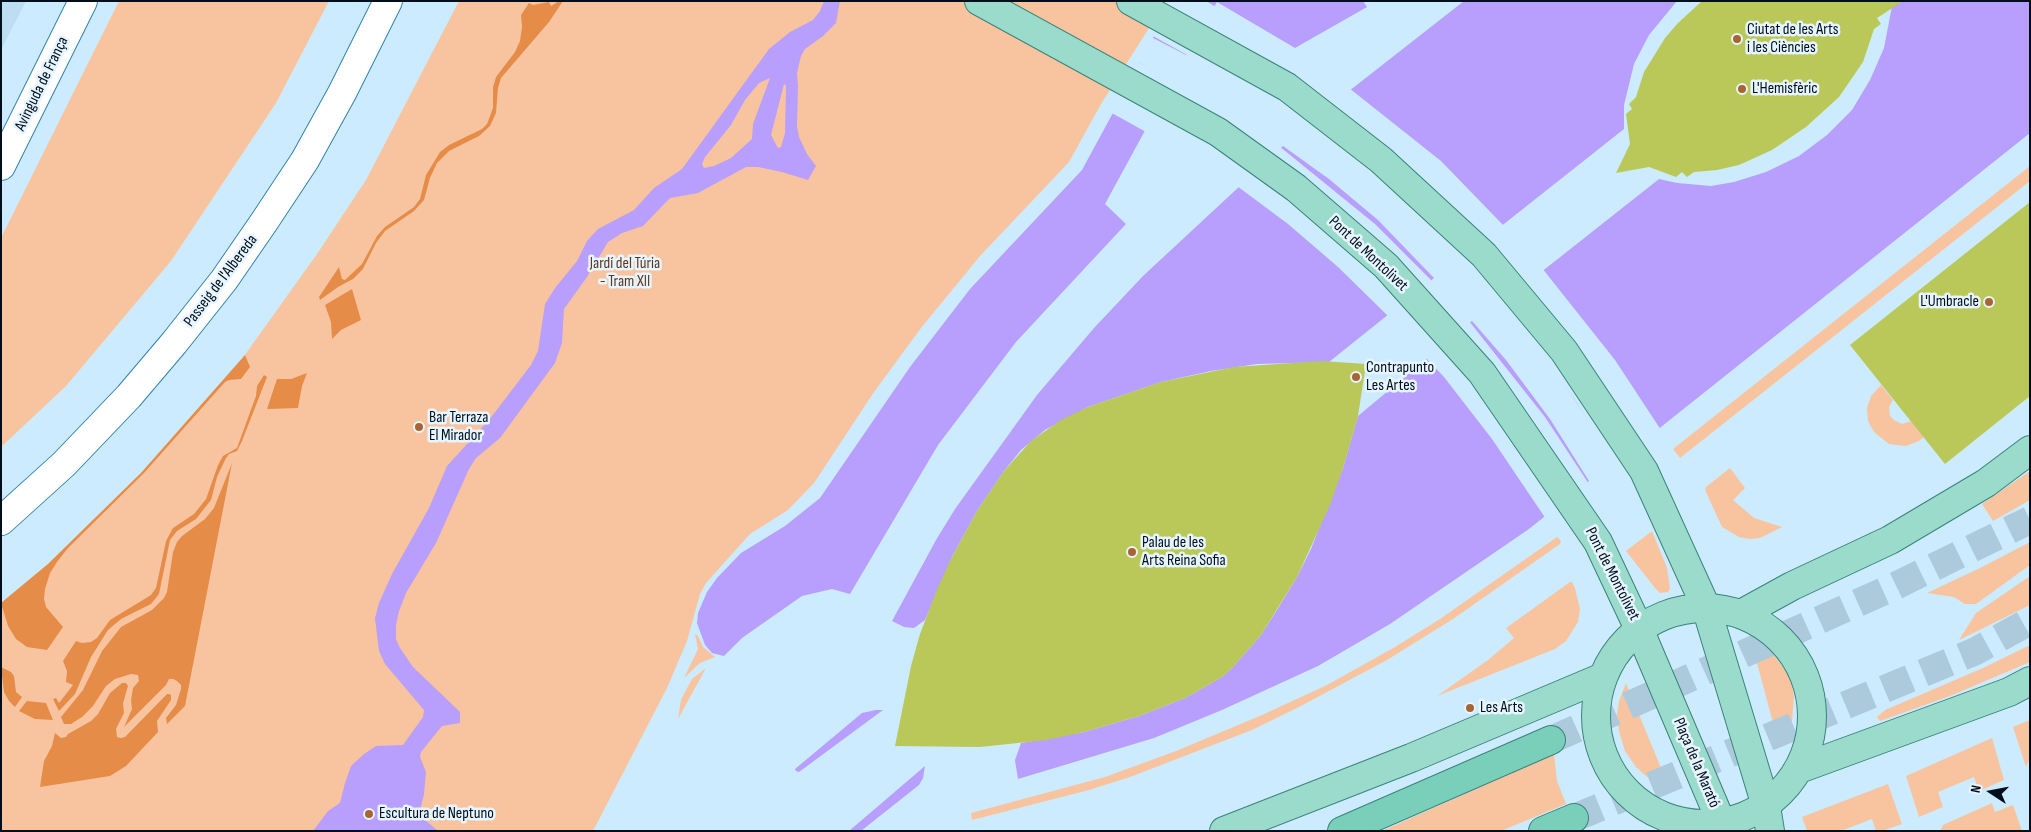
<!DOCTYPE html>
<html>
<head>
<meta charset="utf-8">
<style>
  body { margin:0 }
  #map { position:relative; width:2031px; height:832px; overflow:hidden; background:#ccebfe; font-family:"Sofia Sans Condensed",sans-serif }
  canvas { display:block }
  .frame { position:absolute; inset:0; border:2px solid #000d1a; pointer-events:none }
  .north { position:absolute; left:1966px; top:767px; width:50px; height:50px; -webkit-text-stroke:4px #e6f5ff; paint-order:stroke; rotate:281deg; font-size:14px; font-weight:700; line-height:20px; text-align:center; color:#000d1a }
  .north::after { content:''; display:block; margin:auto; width:18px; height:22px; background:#000d1a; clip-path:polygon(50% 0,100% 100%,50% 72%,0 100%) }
</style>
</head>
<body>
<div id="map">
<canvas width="2031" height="832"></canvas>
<div class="frame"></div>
<div class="north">N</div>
</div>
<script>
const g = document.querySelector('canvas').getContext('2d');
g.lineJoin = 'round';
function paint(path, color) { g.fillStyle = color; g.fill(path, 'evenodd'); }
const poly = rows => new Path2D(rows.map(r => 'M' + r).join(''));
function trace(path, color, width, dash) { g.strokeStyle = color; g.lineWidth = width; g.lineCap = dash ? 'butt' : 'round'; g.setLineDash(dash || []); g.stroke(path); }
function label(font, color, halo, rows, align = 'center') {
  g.font = font + ' "Sofia Sans Condensed",sans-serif'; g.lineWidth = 5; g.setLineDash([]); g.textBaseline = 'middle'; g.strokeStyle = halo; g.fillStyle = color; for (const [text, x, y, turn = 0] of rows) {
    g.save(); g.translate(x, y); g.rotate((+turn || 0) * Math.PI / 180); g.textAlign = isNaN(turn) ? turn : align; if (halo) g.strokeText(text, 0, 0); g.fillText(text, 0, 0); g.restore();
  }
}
const built = poly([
  [1,1,26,1,1,50]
]);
const green = poly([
  [119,1,329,1,276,103,171,261,66,386,1,447,1,238],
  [459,1,1166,1,1101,104,1069,162,980,256,921,328,874,392,814,483,788,510,750,534,706,583,700,594,687,641,667,688,593,831,1,831,1,603,48,564,141,473,242,359,317,254,366,180],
  [2030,166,2030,181,1680,458,1673,449],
  [1881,385,1893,400,1889,407,1890,416,1894,420,1902,424,1911,421,1924,437,1919,441,1906,446,1897,445,1889,444,1874,432,1868,421,1867,408,1871,396],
  [1730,468,1745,488,1733,500,1754,518,1782,527,1760,538,1750,539,1739,537,1722,527,1705,490,1706,487],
  [2030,471,2030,500,1993,521,1982,504],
  [1652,531,1667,568,1670,589,1668,592,1660,593,1655,588,1626,551],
  [1557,537,1561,541,1560,544,1453,619,1387,660,1297,708,1252,730,1130,777,1089,790,972,820,971,813,1105,777,1176,751,1262,715,1327,685,1395,647,1440,619],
  [2030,542,2030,565,1976,604,1965,604,1954,597,1927,593,1980,568],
  [2030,576,2030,605,1959,640,1976,613],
  [1570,582,1572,582,1575,588,1580,609,1578,622,1566,641,1555,649,1437,696,1488,660,1514,638,1506,628],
  [695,634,698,636,703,647,715,657,700,663,684,678,698,649],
  [1752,636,1771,651,1787,673,1792,685,1794,697,1792,721,1785,744,1782,747,1779,745,1750,637],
  [2030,645,2030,662,1950,696,1880,721,1877,717,1885,710,1983,668],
  [706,668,678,719,681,700,686,690,692,679],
  [1626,683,1668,785,1665,787,1646,776,1636,767,1625,751,1619,731,1617,715,1619,701],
  [2030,720,2030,758,2026,767,2013,727],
  [1992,738,2004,780,1979,791,1974,777,1938,792,1943,807,1919,817,1906,776],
  [1554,754,1557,781,1566,804,1501,831,1382,831],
  [1888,784,1902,824,1882,831,1876,831,1872,819,1841,831,1807,831,1802,817],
  [1992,803,1995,812,2013,805,2022,831,1940,831,1943,825]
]);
const forest = poly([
  [559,1,563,1,549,22,501,78,498,88,496,113,490,126,479,136,449,151,437,163,430,178,424,200,414,211,385,231,376,243,363,269,353,279,338,287,320,300,319,297,339,267,342,279,345,280,362,264,377,236,385,227,414,207,420,199,426,175,440,152,449,145,482,129,487,124,493,108,493,87,496,77,515,52,520,41,522,27,521,15,529,3,533,5,549,2,551,6],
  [352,289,361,320,341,330,332,339,331,322,325,305],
  [245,355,250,367,241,379,229,380,225,382,144,473,68,548,57,562,50,573,45,589,44,599,46,607,63,627,47,650,27,647,16,639,8,626,1,603,48,564,141,473],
  [307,373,302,386,298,408,267,409,277,379,291,379],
  [264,375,267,377,242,441,237,451,229,454,226,458,217,477,211,500,196,519,177,531,170,540,159,594,151,604,121,619,108,630,91,657,75,694,59,711,53,699,56,698,59,703,73,685,66,682,67,671,63,661,76,641,82,643,91,642,97,638,110,620,151,595,156,588,166,541,173,528,194,514,206,499,218,465,223,456,237,448,256,396,257,386],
  [232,463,185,706,167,724,166,718,176,705,181,689,181,685,177,681,173,679,169,679,166,685,124,727,132,709,131,700,133,688,139,681,138,675,131,674,115,679,106,686,93,706,82,717,71,724,64,724,61,717,83,690,102,651,121,627,152,610,164,598,167,592,173,552,177,542,182,536,205,519,214,508],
  [1,667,11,672,14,676,16,692,22,697,15,707,9,701,4,692],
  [122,683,126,683,128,686,123,703,124,713,116,729,117,737,121,738,125,737,167,694,169,694,171,695,171,700,157,721,158,732,126,766,110,776,40,787,44,761,52,746,55,733,61,738,66,737,68,734,91,721,98,714,110,693],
  [27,701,46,703,53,720,35,719,19,711]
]);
const water = poly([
  [824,1,840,1,836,23,823,36,805,49,801,56,797,73,798,86,797,126,799,137,807,154,816,166,808,180,782,172,758,167,746,167,698,193,670,198,643,226,622,233,608,242,587,277,564,309,562,343,555,363,500,438,476,458,469,469,436,543,406,593,399,611,396,625,396,639,400,648,413,667,460,712,460,723,442,726,421,752,420,757,426,772,424,794,419,815,438,831,313,831,328,811,340,803,345,783,351,766,364,754,376,746,403,745,423,717,424,710,385,664,379,651,375,618,379,603,392,574,429,508,447,466,489,420,531,365,538,351,545,304,555,288,577,261,587,241,598,229,634,210,654,188,682,169,769,49,790,32,813,20,820,11],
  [770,78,753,124,752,139,731,158,714,166,704,168,702,164,705,157,731,125,745,100,759,83],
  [784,84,786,86,785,133,781,147,778,148,771,135],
  [1170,1,1363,1,1367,7,1295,48,1217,2,1186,55,1153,38],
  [1464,1,1677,1,1649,35,1634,64,1624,105,1624,129,1466,254,1414,201,1312,120],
  [1893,1,2030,1,2030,133,1617,462,1532,337,1502,303,1659,179,1677,183,1711,186,1734,182,1766,172,1799,156,1827,135,1852,110,1870,80,1884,48],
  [1140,63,1172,81,1105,204,1126,224,1016,342,938,445,850,594,832,589,802,596,742,638,724,656,712,653,705,645,697,623,698,613,707,592,717,578,741,553,785,526,820,498,910,367,970,289,1082,170],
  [1283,146,1329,179,1378,220,1434,278,1329,362,1257,364,1211,371,1161,382,1088,407,1045,430,1021,450,1004,471,977,511,953,555,925,620,914,628,904,627,892,621,936,540,955,509,1037,395,1094,328,1143,276],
  [1472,321,1506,360,1550,419,1589,481,1529,529,1390,624,1318,666,1222,710,1154,738,1018,779,1015,760,1021,743,1084,732,1139,716,1185,698,1222,677,1232,668,1261,635,1277,610,1297,577,1311,549,1343,468,1358,416],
  [876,710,883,710,799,772,796,771,795,769,862,713],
  [925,766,923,778,919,785,861,831,849,831]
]);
const pier = poly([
  [1167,1,1206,1,1216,7,1189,56,1151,35],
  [1138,62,1175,81,1146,132,1110,112],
  [1349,88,1441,161,1505,227,1468,256,1465,257,1412,203,1310,118],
  [1279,146,1375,224,1433,282,1389,317,1338,267,1288,224,1237,186],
  [1542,268,1615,360,1661,430,1617,464,1573,397,1530,338,1500,304,1500,301],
  [1469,321,1545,417,1589,484,1546,519,1492,439,1444,377,1425,357]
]);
const building = poly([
  [1702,1,1903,1,1877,18,1881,24,1874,29,1863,62,1839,97,1806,127,1772,150,1739,165,1717,170,1694,172,1687,177,1682,172,1676,177,1649,167,1616,173,1630,144,1626,114,1632,109,1629,104,1636,97,1644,72,1665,38,1678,23],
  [2030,202,2030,396,1945,464,1850,345],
  [1322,361,1366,364,1358,416,1343,468,1330,505,1297,577,1261,635,1232,668,1222,677,1185,698,1139,716,1084,732,1046,740,980,747,895,746,911,666,920,634,938,587,953,555,977,511,1004,471,1031,441,1061,420,1088,407,1161,382,1234,367]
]);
const trunkTunnel = poly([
  [1551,740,1891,588,2030,520],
  [1574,818,1976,651,2030,621]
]);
const secondary = poly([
  [1,166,83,1],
  [1,521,64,464,129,396,174,343,224,280,264,222,305,160,342,93,388,1]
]);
const primary = poly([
  [979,1,1218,132,1296,188,1386,266,1482,373,1598,542,1639,629,1725,831],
  [1131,1,1287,87,1381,160,1484,255,1564,351,1644,471,1706,607,1766,806,1770,831],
  '1596 716a108 108 0 1 1 216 0a108 108 0 1 1-216 0Z',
  [1741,614,1792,586,1890,540,1986,483,2030,450],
  [1799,769,2009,692,2030,681],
  [1224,831,1411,758,1603,677]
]);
const trunk = poly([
  [1342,831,1551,740],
  [1543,831,1574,818]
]);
const markers = [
  [1737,39,5,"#a86533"],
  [1742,89,5,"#a86533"],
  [1989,302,5,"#a86533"],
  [1356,377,5,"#a86533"],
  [419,427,5,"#a86533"],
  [1132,552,5,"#a86533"],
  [1470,708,5,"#a86533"],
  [369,814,5,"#a86533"]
];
const poiNames = [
  ["Ciutat de les Arts",1747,30],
  ["i les Ciències",1747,48],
  ["L'Hemisfèric",1752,89],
  ["L'Umbracle",1979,302,"right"],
  ["Contrapunto",1366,368],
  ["Les Artes",1366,386],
  ["Bar Terraza",429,418],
  ["El Mirador",429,436],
  ["Palau de les",1142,543],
  ["Arts Reina Sofia",1142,561],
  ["Les Arts",1480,708],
  ["Escultura de Neptuno",379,814]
];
const streetNames = [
  ["Avinguda de França",42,84,-64],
  ["Pont de Montolivet",1368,254,43],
  ["Passeig de l'Albereda",221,281,-53],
  ["Pont de Montolivet",1612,574,63],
  ["Plaça de la Marató",1696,763,67]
];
const parkNames = [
  ["Jardí del Túria",625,264],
  ["- Tram XII",625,282]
];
paint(built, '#bcddf2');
paint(green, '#f8c4a0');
paint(forest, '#e58c48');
paint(water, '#b89efd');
paint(pier, '#ccebfe');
paint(building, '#bac85a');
trace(trunkTunnel, '#adcadc', 28, [28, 14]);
trace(secondary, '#3082ae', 30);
trace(primary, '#398378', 30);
trace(trunk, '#398378', 30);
trace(secondary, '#fff', 28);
trace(primary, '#9bdbcc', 28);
trace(trunk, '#7acfbb', 28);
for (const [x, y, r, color] of markers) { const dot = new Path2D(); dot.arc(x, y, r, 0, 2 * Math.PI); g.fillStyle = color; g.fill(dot); trace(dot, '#e6f5ff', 2); }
label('16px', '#000d1a', '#e6f5ff', poiNames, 'left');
label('16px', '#000d1a', '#e6f5ff', streetNames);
label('16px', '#5c371c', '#e6f5ff', parkNames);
</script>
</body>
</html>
